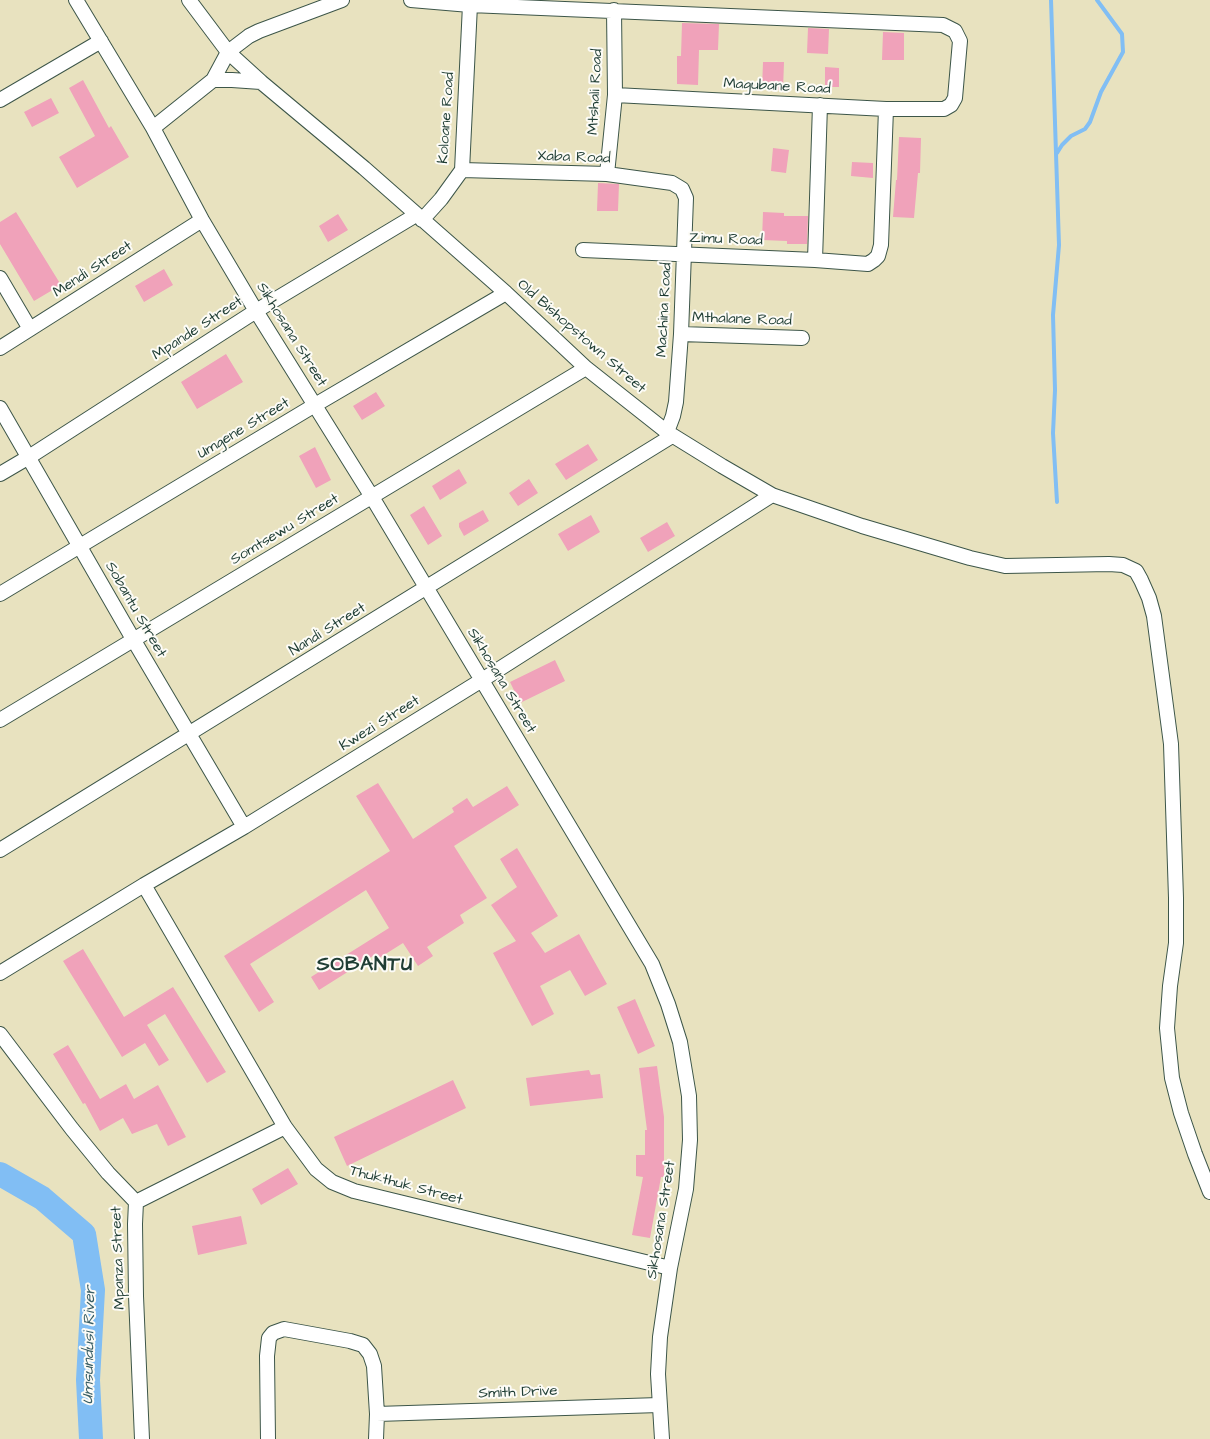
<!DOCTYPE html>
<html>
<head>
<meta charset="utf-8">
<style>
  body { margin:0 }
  canvas { display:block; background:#e8e2bf }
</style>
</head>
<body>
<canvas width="1210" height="1439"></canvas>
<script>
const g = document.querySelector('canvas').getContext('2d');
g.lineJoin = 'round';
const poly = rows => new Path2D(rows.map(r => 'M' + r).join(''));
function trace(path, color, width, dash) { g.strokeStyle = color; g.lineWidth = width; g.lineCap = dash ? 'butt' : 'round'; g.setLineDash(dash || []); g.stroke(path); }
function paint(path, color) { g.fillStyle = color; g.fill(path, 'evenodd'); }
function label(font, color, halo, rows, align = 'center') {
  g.font = font + ' "Architects Daughter",sans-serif'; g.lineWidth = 4; g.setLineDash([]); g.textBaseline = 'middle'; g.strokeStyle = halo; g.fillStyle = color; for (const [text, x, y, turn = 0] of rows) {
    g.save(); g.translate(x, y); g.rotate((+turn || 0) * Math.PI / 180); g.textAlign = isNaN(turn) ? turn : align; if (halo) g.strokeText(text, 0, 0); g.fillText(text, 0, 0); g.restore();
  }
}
const stream = poly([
  [1051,0,1059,245,1053,315,1055,390,1053,433,1057,502],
  [1057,153,1062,145,1071,136,1085,129,1090,122,1101,92,1123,52,1122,34,1097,0]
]);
const river = poly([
  [0,1174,42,1198,84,1234,93,1290,88,1380,91,1439]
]);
const building = poly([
  [682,23,719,24,718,50,699,50,698,85,677,84,677,56,681,56],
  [808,28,829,29,828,54,807,53],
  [883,32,904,33,904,60,882,60],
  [763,62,784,62,783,90,762,89],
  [825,67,839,68,839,87,825,87],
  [83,80,109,128,111,126,129,157,77,188,59,157,95,136,69,88],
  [51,98,59,113,32,127,24,112],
  [899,137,921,138,920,173,918,173,914,218,893,217,896,180,897,180],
  [773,148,789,150,786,173,771,171],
  [852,162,873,163,873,178,851,176],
  [598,183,619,184,618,211,597,211],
  [16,212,61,285,34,301,0,244,0,222],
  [763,212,784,213,784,216,808,216,807,244,787,244,787,241,762,240],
  [338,214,348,230,328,242,319,226],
  [164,269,173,285,144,302,135,286],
  [226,354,243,382,197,409,181,382],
  [376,392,385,406,362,420,353,406],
  [588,444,598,460,566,480,555,464],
  [315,447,331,480,316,488,299,456],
  [459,469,467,483,440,500,432,486],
  [529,479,538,493,518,506,509,493],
  [424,506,442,536,428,545,410,515],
  [483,510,489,521,464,536,459,527,459,523],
  [591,515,600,532,568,551,558,534],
  [667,522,675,536,648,552,640,538],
  [555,660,565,681,520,703,510,682],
  [378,783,413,839,454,812,452,808,467,798,473,807,507,786,519,805,454,846,487,898,460,915,464,923,427,947,433,956,418,966,403,943,376,960,373,956,319,990,311,977,389,928,366,890,250,964,274,1002,259,1012,224,956,390,851,356,796],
  [517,848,558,916,531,933,545,953,579,934,607,984,585,996,570,970,540,986,554,1014,532,1026,493,953,516,941,491,905,517,887,500,859],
  [83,949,124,1017,173,987,226,1072,207,1083,165,1014,147,1025,169,1060,159,1066,145,1043,122,1057,63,961],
  [635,999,655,1046,638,1054,617,1007],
  [68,1045,100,1099,126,1084,134,1099,158,1085,186,1137,168,1146,157,1124,132,1134,123,1118,100,1131,85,1103,83,1104,53,1054],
  [657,1066,664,1117,664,1177,661,1177,650,1238,632,1235,643,1177,636,1176,636,1155,645,1155,645,1130,647,1130,639,1068],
  [589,1070,591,1075,600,1074,603,1098,530,1106,526,1078],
  [453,1080,466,1108,347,1166,334,1137],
  [288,1168,298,1184,261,1205,252,1189],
  [241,1216,247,1244,198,1255,192,1226]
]);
const street = poly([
  [76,0,153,128,202,220,256,311,372,497,652,964,668,1004,680,1042,689,1096,690,1140,686,1189,670,1268,660,1337,658,1374,662,1439],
  [189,0,228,52,261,82,364,168,506,293,586,368,667,432,722,466,772,495,862,526,970,558,1005,566,1109,564,1123,565,1136,571,1141,580,1149,598,1154,616,1171,744,1176,898,1176,943,1170,986,1167,1028,1172,1078,1181,1113,1195,1154,1210,1192],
  [411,0,470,5,943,25,955,31,960,41,955,98,951,105,944,109,886,109,615,95],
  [213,80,232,80,261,82],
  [0,100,101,41],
  [153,128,213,80,228,52,249,36,259,31,342,0],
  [462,170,607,174,672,183,682,189,686,198,681,334,676,402,673,416,667,432],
  [607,174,615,95,614,10],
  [422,220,441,199,462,170,470,5],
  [583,250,815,260,868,264,874,260,878,256,881,245,886,109],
  [815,260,820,105],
  [0,278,30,329],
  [681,334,802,338],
  [0,348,202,220],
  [0,408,133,639,244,827],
  [0,474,29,457,256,311,416,215],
  [0,594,315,405,506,293],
  [0,720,586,368],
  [0,850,672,436],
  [144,885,285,1127,316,1169,332,1182,354,1191,670,1268],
  [0,973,144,885,244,827,482,680,772,495],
  [0,1034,72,1129,108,1173,136,1202,135,1224,136,1296,142,1439],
  [136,1202,285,1127],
  [377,1414,659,1405],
  [268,1439,267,1356,269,1338,273,1333,284,1329,350,1341,363,1345,370,1354,374,1366,377,1414,376,1439]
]);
const streetNames = [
  ["Magubane Road",777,87,3],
  ["Mtshali Road",596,92,-87],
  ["Koloane Road",447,118,-86],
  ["Xaba Road",574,158,2],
  ["Zimu Road",726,240,2],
  ["Mendi Street",93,270,-33],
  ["Machina Road",665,310,-87],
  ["Mthalane Road",742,320,2],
  ["Mpande Street",198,329,-33],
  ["Sikhosana Street",291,335,58],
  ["Old Bishopstown Street",581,337,41],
  ["Umgene Street",244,429,-31],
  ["Somtsewu Street",285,530,-31],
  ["Sobantu Street",135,610,60],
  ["Nandi Street",328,630,-32],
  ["Sikhosana Street",501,681,59],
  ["Kwezi Street",380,724,-32],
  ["Thukthuk Street",406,1186,15],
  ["Sikhosana Street",662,1220,-81],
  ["Mpanza Street",119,1258,-92],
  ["Smith Drive",518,1393,-2]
];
const waterNames = [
  ["Umsundusi River",90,1345,-89]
];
const districtNames = [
  ["SOBANTU",365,966]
];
trace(stream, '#81bef4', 4);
trace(river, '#81bef4', 24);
paint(building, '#f0a2ba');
trace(street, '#3d5649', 16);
trace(street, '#fff', 14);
label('15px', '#1f3d34', '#fdfcf7', streetNames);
label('italic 16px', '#385d64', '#fdfcf7', waterNames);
g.letterSpacing = '1px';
label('bold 20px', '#1f3d34', '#fdfcf7', districtNames);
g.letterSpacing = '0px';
</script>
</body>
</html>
